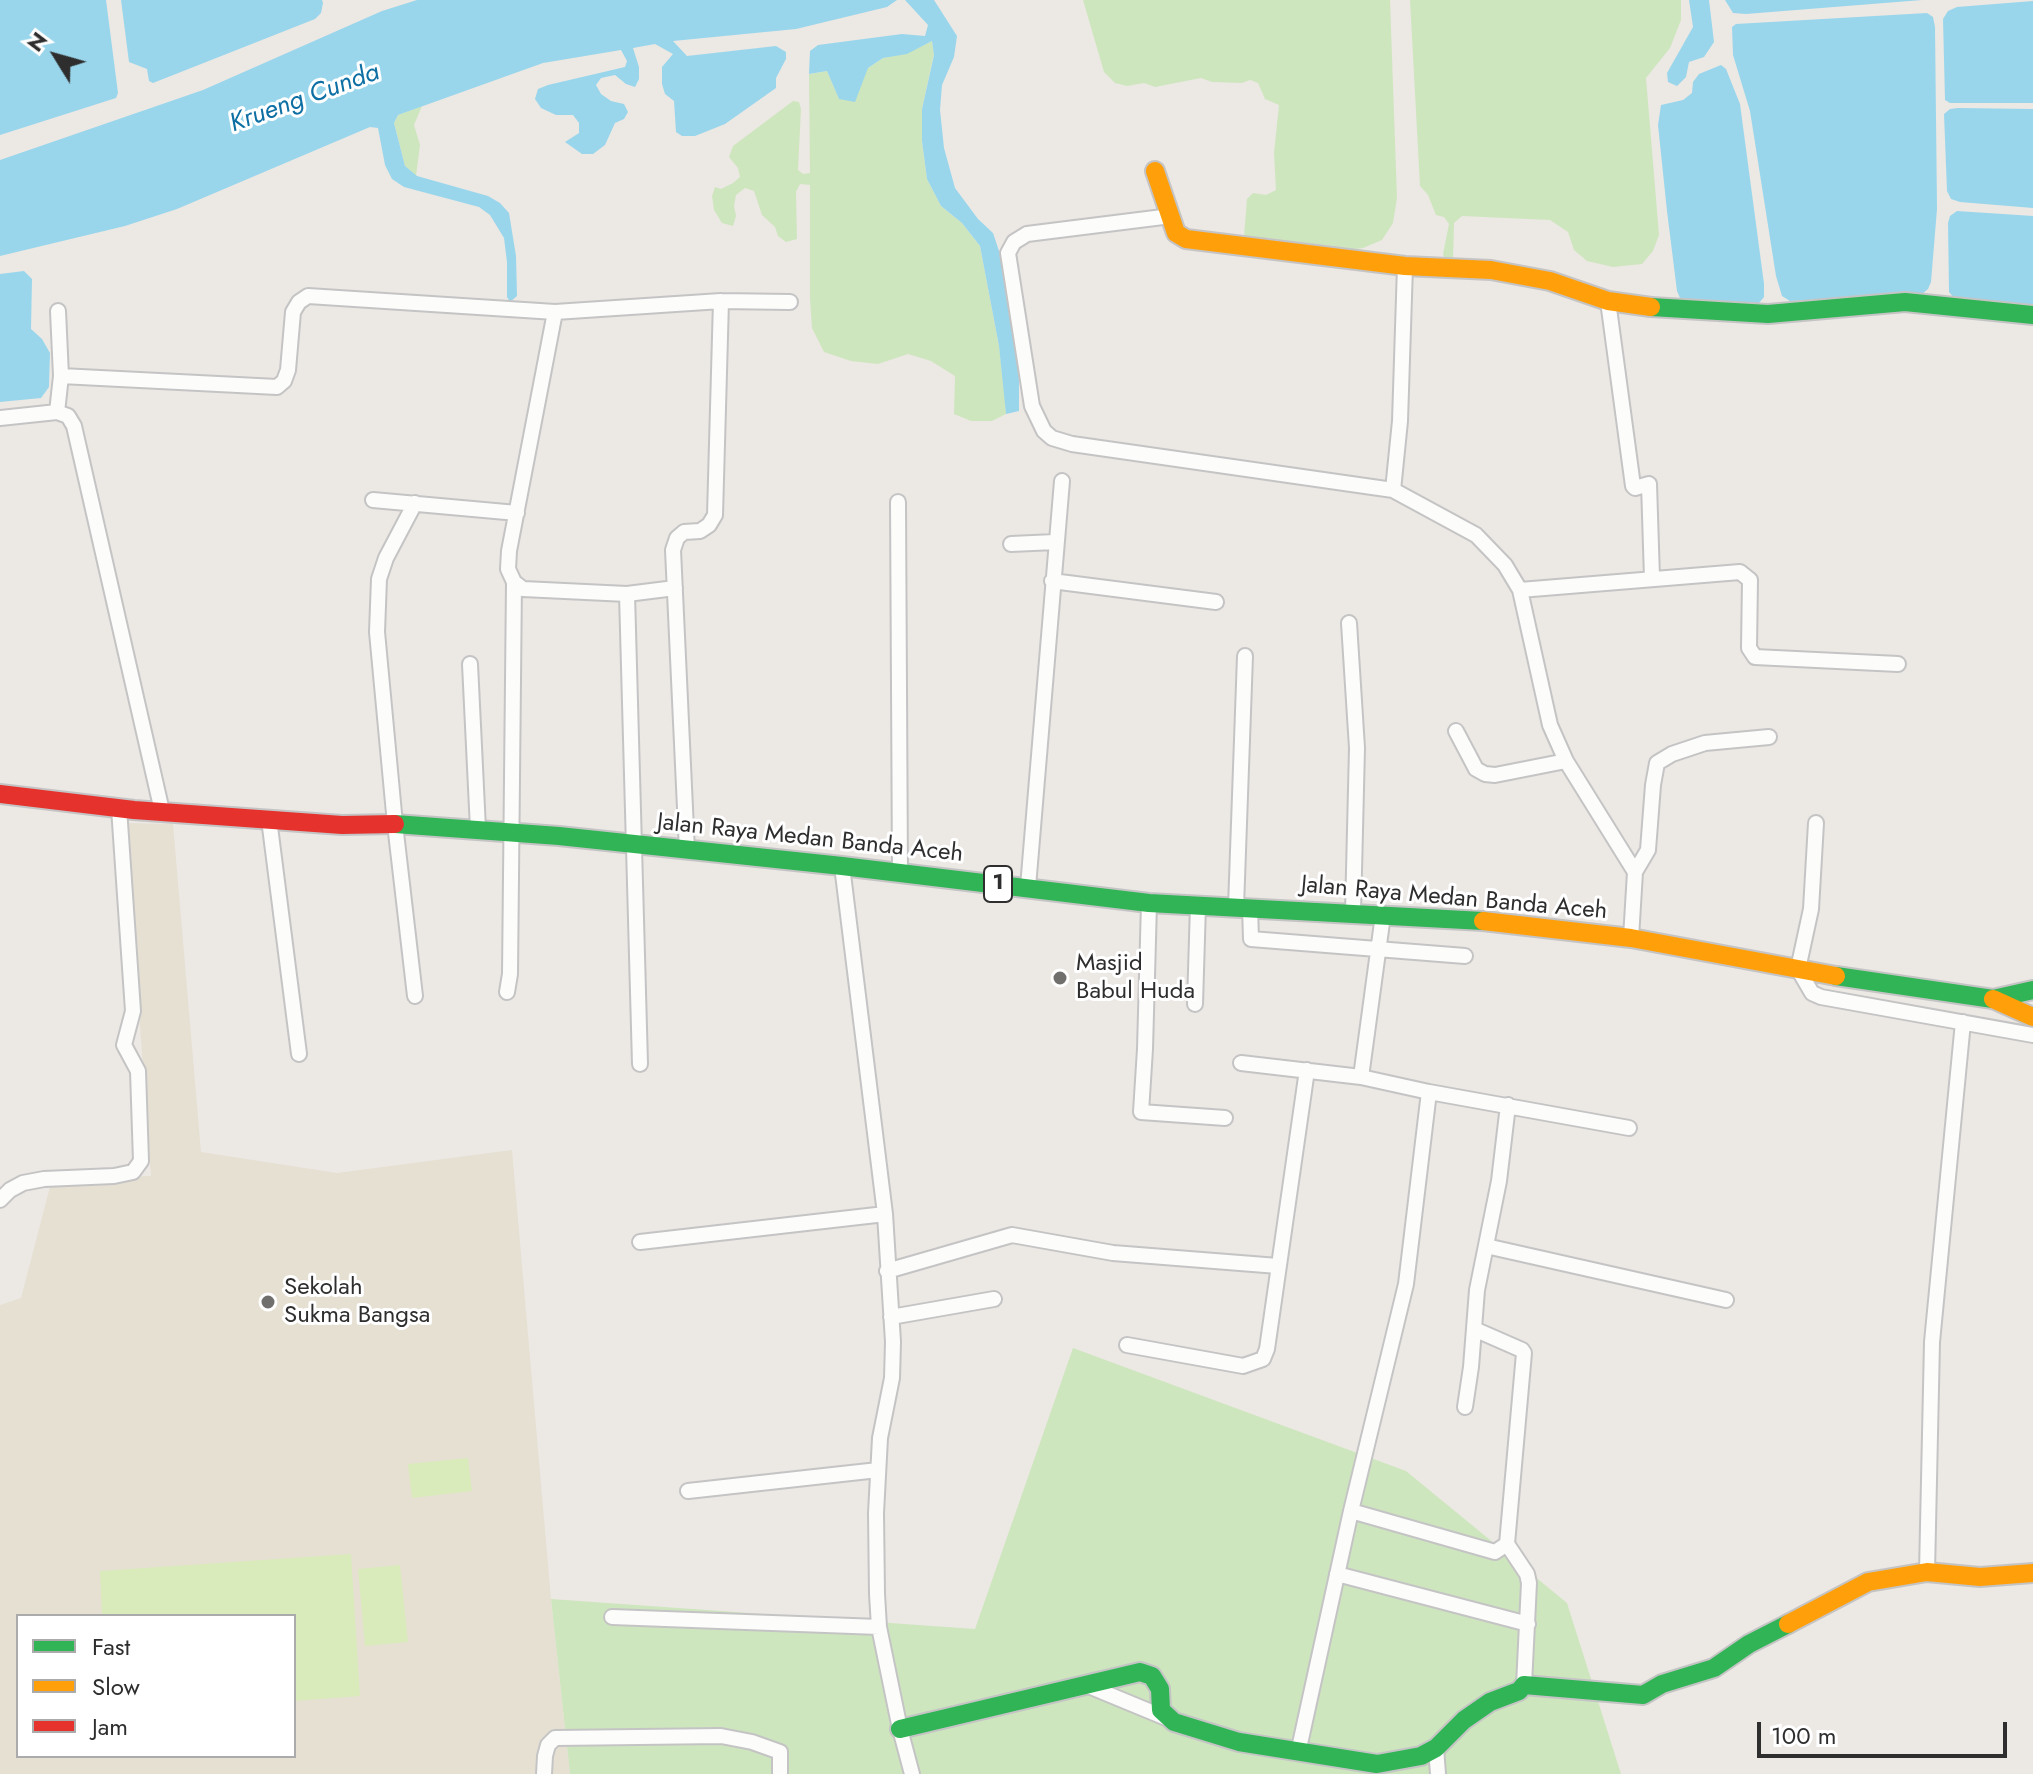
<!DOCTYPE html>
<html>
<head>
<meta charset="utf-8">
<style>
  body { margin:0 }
  #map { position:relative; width:2033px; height:1774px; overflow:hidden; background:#ece8e4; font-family:Jost,sans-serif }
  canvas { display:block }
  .legend { position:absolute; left:16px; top:1614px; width:280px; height:144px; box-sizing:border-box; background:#fff; border:2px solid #ababab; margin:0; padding:10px 14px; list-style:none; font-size:24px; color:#2e2e2e }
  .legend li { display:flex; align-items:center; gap:16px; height:40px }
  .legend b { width:40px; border:2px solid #ababab }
  .north { position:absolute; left:16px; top:16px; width:80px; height:80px; -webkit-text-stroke:6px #fff; paint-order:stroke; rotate:307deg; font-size:22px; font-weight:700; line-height:32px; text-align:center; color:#2e2e2e }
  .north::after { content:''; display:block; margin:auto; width:28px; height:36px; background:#2e2e2e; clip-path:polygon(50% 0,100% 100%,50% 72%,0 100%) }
  .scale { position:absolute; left:1757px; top:1722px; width:250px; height:36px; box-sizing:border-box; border:4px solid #2e2e2e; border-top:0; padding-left:10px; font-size:24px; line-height:28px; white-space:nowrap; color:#2e2e2e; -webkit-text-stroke:6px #fff; paint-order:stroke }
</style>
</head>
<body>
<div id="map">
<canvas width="2033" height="1774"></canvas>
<ul class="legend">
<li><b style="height:10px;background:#30b455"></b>Fast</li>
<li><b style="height:10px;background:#ff9f0a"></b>Slow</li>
<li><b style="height:10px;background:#e5322d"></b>Jam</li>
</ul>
<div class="north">N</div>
<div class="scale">100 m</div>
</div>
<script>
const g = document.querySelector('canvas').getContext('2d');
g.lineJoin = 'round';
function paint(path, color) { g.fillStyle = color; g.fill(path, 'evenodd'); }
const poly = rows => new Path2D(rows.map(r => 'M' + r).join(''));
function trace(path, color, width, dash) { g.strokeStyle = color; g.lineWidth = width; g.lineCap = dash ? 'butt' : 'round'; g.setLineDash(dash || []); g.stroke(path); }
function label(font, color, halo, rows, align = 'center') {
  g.font = font + ' Jost,sans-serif'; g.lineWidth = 6; g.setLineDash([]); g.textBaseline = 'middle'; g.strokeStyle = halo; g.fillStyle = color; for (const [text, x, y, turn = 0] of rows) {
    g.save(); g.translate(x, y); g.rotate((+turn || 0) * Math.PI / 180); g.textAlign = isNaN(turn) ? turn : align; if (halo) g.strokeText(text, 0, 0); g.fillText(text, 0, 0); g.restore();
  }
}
const education = poly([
  [125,823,173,824,201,1152,337,1173,512,1150,551,1599,570,1774,0,1774,0,1305,21,1298,52,1179,151,1176],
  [18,1616,294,1616,294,1756,18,1756]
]);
const green = poly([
  [1083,0,1390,0,1397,198,1393,223,1382,240,1363,248,1334,252,1249,243,1244,236,1247,199,1253,193,1266,195,1276,190,1274,153,1279,105,1265,99,1258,83,1250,80,1242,83,1212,82,1201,78,1155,87,1144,83,1127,86,1115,83,1104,72],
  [1410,0,1681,0,1681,20,1670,48,1646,78,1659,235,1653,251,1642,264,1613,267,1587,261,1574,250,1568,232,1550,220,1462,216,1454,223,1453,259,1446,261,1443,254,1449,224,1444,217,1436,215,1428,195,1420,186],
  [932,41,934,54,922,109,922,141,927,179,941,206,962,223,980,246,999,346,1005,397,1006,414,992,421,971,421,954,414,955,376,931,361,908,354,878,364,851,361,824,352,812,328,810,299,810,185,800,184,796,192,797,239,786,242,778,236,775,227,762,215,754,191,745,188,736,195,734,206,736,216,733,226,722,223,714,210,712,196,715,187,721,189,733,183,740,177,738,168,729,157,733,146,793,101,799,102,801,109,798,170,803,174,810,173,809,74,827,71,839,99,868,68,883,58,907,53],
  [422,106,414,125,420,145,416,176,405,166,394,123,398,115],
  [1073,1348,1406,1471,1567,1603,1621,1774,570,1774,551,1599,975,1629]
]);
const pitch = poly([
  [468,1458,472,1491,412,1498,408,1464],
  [351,1554,360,1696,294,1701,294,1616,102,1616,100,1571],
  [400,1565,408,1642,365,1646,358,1569]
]);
const water = poly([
  [0,0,106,0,118,93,116,98,0,135],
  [121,0,322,0,323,3,321,13,315,19,153,83,149,81,147,69,129,62],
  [417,0,897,0,887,7,796,29,673,41,687,56,776,46,786,52,786,59,776,78,776,88,725,124,695,136,682,136,676,132,674,101,665,94,662,84,662,67,673,54,655,44,633,48,639,67,639,79,635,87,626,84,615,75,601,78,596,85,601,94,611,101,624,104,628,112,624,119,615,123,605,145,593,154,582,154,565,142,579,133,579,123,573,115,556,115,541,108,535,99,538,89,548,85,625,67,627,61,621,50,543,63,398,115,394,123,405,166,417,176,488,196,500,203,509,213,516,256,517,296,510,302,507,297,507,262,504,238,490,215,479,207,404,187,392,179,385,165,378,128,370,127,177,209,125,226,0,256,0,160,203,90,382,11],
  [905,0,934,0,957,36,954,57,942,85,940,110,944,148,955,188,978,219,993,233,1000,254,1019,368,1019,411,1006,414,999,346,980,246,962,223,941,206,927,179,922,141,922,109,934,55,932,41,907,54,883,58,868,68,855,102,839,99,827,71,809,74,810,51,818,45,902,34,925,36,928,25],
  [1689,0,1709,0,1714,42,1704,57,1689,62,1686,77,1677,86,1668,82,1667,73,1693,27],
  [1725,0,1922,0,1746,14,1733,13],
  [2033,1,2033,103,1950,103,1945,100,1943,19,1948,11,1957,7],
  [1927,13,1933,17,1935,27,1937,209,1931,282,1928,289,1921,295,1790,301,1782,296,1776,276,1750,111,1733,55,1732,27,1736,24],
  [1721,65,1726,69,1740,104,1764,284,1764,297,1759,303,1747,306,1691,301,1680,298,1677,291,1667,211,1658,125,1661,105,1683,100,1692,93,1693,82,1699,74],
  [1958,108,2033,109,2033,208,1960,202,1951,199,1947,191,1944,114,1950,109],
  [1957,211,2033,216,2033,309,1954,298,1949,292,1948,223,1950,216],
  [24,271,32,279,31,329,42,339,50,353,49,387,41,398,0,402,0,274]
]);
const street = poly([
  [1171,216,1027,234,1014,242,1008,253,1032,406,1044,431,1052,438,1072,444,1393,490],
  [1405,266,1400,421,1393,490,1476,535,1505,565,1520,590,1550,725,1566,761,1635,872,1631,938],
  [1608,301,1633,486,1635,488,1649,484,1652,578],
  [555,312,509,551,508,569,514,582,523,589,627,594,675,588],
  [61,376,277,387,284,381,288,370,293,312,299,302,308,296,555,312,721,301,790,302],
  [57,412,61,376,58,311],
  [0,418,57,412,68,416,74,426,162,811],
  [373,500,517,513],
  [898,502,900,873],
  [1011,544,1055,542],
  [1052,581,1216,602],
  [1520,590,1740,572,1750,580,1749,648,1755,657,1898,664],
  [627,594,640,1064],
  [1349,623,1357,748,1353,912],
  [470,664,478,829],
  [1456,731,1476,769,1485,774,1495,775,1566,761],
  [269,819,299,1054],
  [1816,823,1811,909,1798,969,1812,993,1821,997,2033,1035],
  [687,851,673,550,677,538,684,532,700,531,709,525,715,515,721,301],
  [842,866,885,1214,893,1342,892,1378,880,1438,876,1513,877,1594,879,1627,900,1729,912,1774],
  [1635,872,1648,850,1653,785,1657,763,1672,754,1705,743,1769,737],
  [1028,887,1062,481],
  [1149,903,1145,1049,1141,1112,1225,1118],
  [1236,907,1245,656],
  [1250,907,1251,939,1465,956],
  [507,992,510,974,514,582],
  [415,996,395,824,377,632,379,579,386,558,415,503],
  [1195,1004,1198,905],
  [1241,1063,1361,1077,1429,1092,1629,1128],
  [1361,1077,1383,915],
  [0,1200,10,1190,23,1183,44,1179,114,1176,133,1172,141,1161,138,1071,124,1045,133,1011,119,808],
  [640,1242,885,1214],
  [1486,1246,1726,1300],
  [887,1271,1012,1235,1113,1253,1278,1266],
  [891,1317,994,1299],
  [1127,1345,1243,1366,1263,1359,1267,1349,1307,1070],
  [1465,1407,1471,1367,1477,1290,1499,1181,1508,1105],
  [688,1491,878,1470],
  [1351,1511,1495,1552,1507,1544,1524,1353,1522,1350,1474,1329],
  [1507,1544,1527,1574,1529,1583,1524,1685],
  [1927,1572,1932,1342,1963,1022],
  [1337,1574,1528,1624],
  [612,1617,879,1627],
  [1086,1685,1166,1718],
  [1436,1748,1438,1774],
  [1298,1753,1351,1511,1406,1284,1429,1092],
  [544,1774,545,1756,548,1745,555,1738,721,1736,752,1742,780,1752,780,1774]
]);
const fast = poly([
  [1651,307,1768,314,1905,302,2033,315],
  [395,824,559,836,842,866,1149,903,1483,921],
  [1836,976,1993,999,2033,990],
  [900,1729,1140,1672,1152,1676,1160,1689,1161,1710,1174,1722,1239,1742,1377,1764,1421,1756,1436,1748,1464,1720,1490,1702,1519,1691,1524,1685,1643,1695,1662,1684,1714,1668,1749,1644,1788,1624]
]);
const slow = poly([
  [1155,171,1176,233,1186,239,1405,266,1491,270,1550,281,1608,301,1651,307],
  [1483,921,1631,938,1836,976],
  [1993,999,2033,1017],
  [1788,1624,1868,1582,1927,1572,1980,1577,2033,1573]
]);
const jam = poly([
  [0,794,134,810,342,825,395,824]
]);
const markers = [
  [1060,978,8,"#706f6e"],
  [268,1302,8,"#706f6e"]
];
const shields = [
  [998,884,28]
];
const shieldNames = [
  ["1",998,884]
];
const streetNames = [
  ["Jalan Raya Medan Banda Aceh",810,839,6],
  ["Jalan Raya Medan Banda Aceh",1454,899,5]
];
const poiNames = [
  ["Masjid",1076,964],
  ["Babul Huda",1076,992],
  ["Sekolah",284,1288],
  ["Sukma Bangsa",284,1316]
];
const waterNames = [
  ["Krueng Cunda",305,99,-20]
];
paint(education, '#e6e0d3');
paint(green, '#cee6be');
paint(pitch, '#d9eabb');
paint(water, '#99d6ec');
trace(street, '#c5c4c5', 18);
trace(fast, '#c5c4c5', 22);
trace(slow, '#c5c4c5', 22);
trace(jam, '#c5c4c5', 22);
trace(street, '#fcfcfb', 14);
trace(fast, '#30b455', 18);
trace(slow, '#ff9f0a', 18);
trace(jam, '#e5322d', 18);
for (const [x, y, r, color] of markers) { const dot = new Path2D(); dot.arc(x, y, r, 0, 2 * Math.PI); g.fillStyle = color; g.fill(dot); trace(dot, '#fff', 3); }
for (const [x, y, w] of shields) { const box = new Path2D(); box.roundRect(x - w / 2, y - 18, w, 36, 6); g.fillStyle = '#fff'; g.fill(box); trace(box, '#2e2e2e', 2); }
label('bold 22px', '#2e2e2e', null, shieldNames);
label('24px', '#2e2e2e', '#fff', streetNames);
label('24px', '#2e2e2e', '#fff', poiNames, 'left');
label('italic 26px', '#0d6fa3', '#fff', waterNames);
</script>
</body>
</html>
